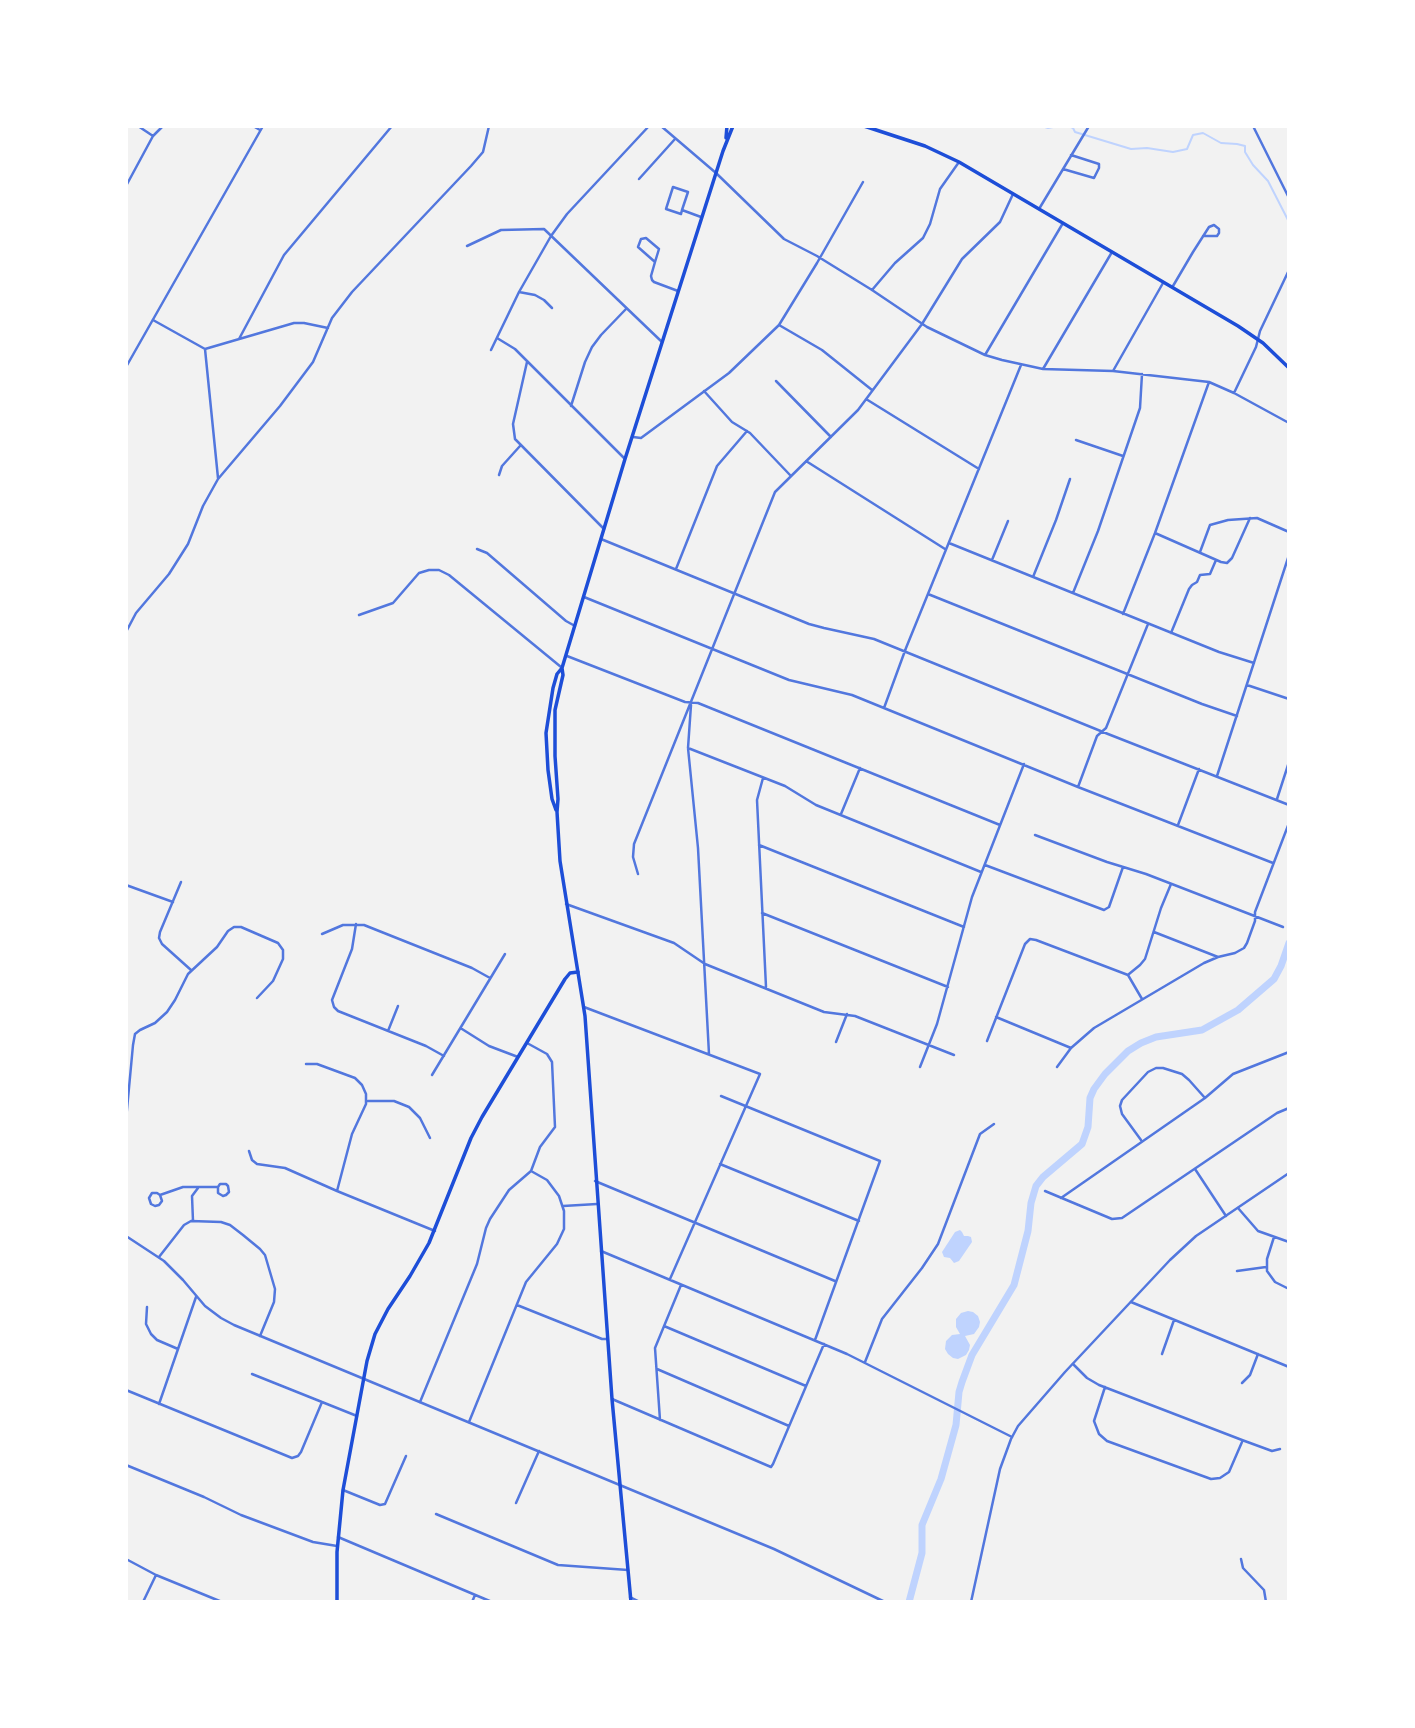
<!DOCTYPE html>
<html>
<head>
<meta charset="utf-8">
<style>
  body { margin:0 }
  #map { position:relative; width:1415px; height:1728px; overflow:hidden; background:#f2f2f2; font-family:"Open Sans",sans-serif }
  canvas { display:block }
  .frame { position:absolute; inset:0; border:128px solid #fff; pointer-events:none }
</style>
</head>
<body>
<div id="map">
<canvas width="1415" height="1728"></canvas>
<div class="frame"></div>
</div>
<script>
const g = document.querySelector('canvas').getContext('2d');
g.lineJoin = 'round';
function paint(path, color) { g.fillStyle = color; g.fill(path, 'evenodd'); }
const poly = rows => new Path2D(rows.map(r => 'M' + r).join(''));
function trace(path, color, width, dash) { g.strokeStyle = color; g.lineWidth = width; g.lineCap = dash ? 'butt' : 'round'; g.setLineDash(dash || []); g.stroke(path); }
const water = poly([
  [960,1230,962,1232,964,1236,968,1236,971,1237,972,1242,959,1261,954,1263,950,1258,944,1257,942,1252,955,1232],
  [968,1311,973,1312,978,1316,980,1322,979,1327,974,1334,965,1336,970,1345,969,1350,966,1355,958,1359,953,1358,948,1354,945,1349,946,1341,952,1335,960,1334,956,1327,956,1319,961,1313]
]);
const stream = poly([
  [1042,126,1048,128,1058,126],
  [1069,126,1073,128,1075,132,1131,149,1147,148,1173,152,1187,149,1193,135,1203,133,1221,143,1237,144,1245,146,1245,152,1253,165,1268,181,1289,222]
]);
const river = poly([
  [909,1602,922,1553,922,1525,941,1479,956,1425,959,1392,962,1382,972,1355,1014,1285,1028,1231,1031,1203,1036,1186,1043,1177,1082,1144,1088,1127,1090,1098,1094,1089,1105,1074,1128,1051,1141,1043,1156,1037,1202,1030,1238,1010,1274,979,1281,966,1289,943]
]);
const minor = poly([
  [138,126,153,136],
  [253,126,260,130],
  [1253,126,1289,198],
  [1063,169,1094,178,1099,168,1099,164,1071,155],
  [716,173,784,239,817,256,872,290,927,327,985,355,1002,360,1043,369,1113,371,1209,382,1234,393,1289,423],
  [639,179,675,139],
  [126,186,153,136,163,126],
  [1039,209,1089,126],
  [682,210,688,192,673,187,666,209,681,214,682,210,701,217],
  [467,246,501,230,544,229,662,342],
  [655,262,659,249,646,238,641,239,638,247,655,262,651,276,652,280,654,282,678,291],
  [1173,286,1193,252,1209,227,1214,225,1219,229,1219,233,1217,236,1203,236],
  [872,290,895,263,923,238,930,224,940,189,959,162],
  [519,292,535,295,544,300,552,308],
  [153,320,205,349,218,478],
  [779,325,822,350,872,390],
  [497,338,515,349,624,458],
  [239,339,284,255,392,126],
  [205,349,294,323,304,323,328,328],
  [491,350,519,292,551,236,567,214,649,126],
  [985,355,1063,223],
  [527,362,513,424,515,439,604,529],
  [1043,369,1112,252],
  [1113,371,1163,283],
  [776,381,831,437],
  [704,391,732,422,750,433,790,475],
  [1234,393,1256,347,1260,331,1289,270],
  [866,399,979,469],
  [571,406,585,362,592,347,601,335,626,309],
  [633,437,641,438,729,373,779,325,817,263,863,182],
  [1076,440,1123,456],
  [806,461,945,549],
  [499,475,502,466,520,446],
  [1155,533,1221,562,1227,563,1232,558,1250,518],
  [601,539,809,624,824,628,874,639,1108,734,1289,805],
  [949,543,1219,652,1254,663],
  [477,549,487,553,566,621,575,626],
  [1200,552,1210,525,1228,520,1257,518,1289,532],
  [992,560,1008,521],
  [676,569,717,466,747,431],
  [1033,577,1056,520,1070,479],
  [1073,593,1098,531,1140,408,1142,374],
  [928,594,1202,704,1237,716],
  [584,597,789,680,852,695,1078,787,1273,863],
  [1123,614,1155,533,1209,382],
  [359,615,393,603,419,573,429,570,439,570,449,575,561,667],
  [126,632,136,613,169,574,188,544,203,506,218,479,280,406,313,362,332,318,352,292,471,166,483,152,489,126],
  [1171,633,1189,589,1192,585,1197,582,1200,575,1210,574,1216,560],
  [567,656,685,702,698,703,1000,825],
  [1247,685,1289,699],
  [691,705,688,748,698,848,709,1054],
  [884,708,906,648,1021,365],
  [688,748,785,786,816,805,981,872],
  [1217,776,1289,555],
  [763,778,757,800,766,987],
  [1078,787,1097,736,1106,728,1148,624],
  [1277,799,1289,762],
  [841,814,860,768],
  [1178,825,1199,769],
  [1035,835,1107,862,1146,874,1283,927],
  [759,845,964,927],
  [985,865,1104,910,1109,907,1123,867],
  [638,874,633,857,634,844,775,492,858,410,922,324,962,259,1000,222,1013,194],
  [181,882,160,932,159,938,162,944,191,970],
  [126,885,173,902],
  [566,904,674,943,705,964,824,1012,855,1016,954,1055],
  [762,913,948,987],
  [356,924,352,949,332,1000,334,1007,338,1011,426,1046,444,1056],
  [1154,932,1218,957],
  [322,934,343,925,364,925,472,968,490,978],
  [1129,974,1140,965,1145,959,1161,908,1171,884],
  [584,1007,760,1074,670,1279],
  [996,1017,1071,1048],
  [462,1029,489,1046,518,1057],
  [388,1031,398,1006],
  [987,1041,1025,944,1030,939,1036,940,1128,975,1142,999],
  [836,1042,847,1014],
  [306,1064,317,1064,355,1078,362,1085,366,1094,366,1104,352,1134,337,1191],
  [920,1067,937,1024,972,897,1024,764],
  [1057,1067,1071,1048,1094,1028,1204,963,1218,957,1235,953,1244,948,1247,943,1255,921,1255,912,1289,823],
  [432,1075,505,954],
  [721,1096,880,1161,815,1340],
  [368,1101,394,1101,409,1107,420,1118,430,1138],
  [126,1120,133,1045,135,1034,140,1030,155,1023,167,1012,175,1000,188,974,217,947,228,931,234,927,241,927,278,943,283,950,283,959,273,981,257,998],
  [1141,1140,1122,1114,1120,1106,1122,1100,1148,1072,1156,1068,1163,1068,1182,1074,1189,1080,1205,1098],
  [249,1151,252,1160,257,1164,285,1168,337,1191,435,1231],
  [720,1164,859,1221],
  [1195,1169,1226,1216],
  [595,1181,835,1281],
  [1045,1191,1112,1219,1122,1218,1277,1113,1289,1108],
  [160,1195,162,1201,159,1205,155,1206,151,1204,149,1198,152,1193,157,1193,160,1195,183,1187,218,1187,218,1193,223,1196,226,1195,229,1192,228,1186,226,1184,220,1184,218,1187],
  [1061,1198,1205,1098,1233,1074,1289,1052],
  [563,1206,597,1204],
  [1238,1208,1258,1231,1289,1242],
  [193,1221,192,1196,198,1188],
  [1274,1237,1267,1259,1267,1271,1275,1282,1289,1289],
  [601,1251,847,1354,1012,1437],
  [159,1257,184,1225,191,1221,221,1222,230,1225,243,1235,260,1249,265,1255,275,1289,274,1302,260,1336],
  [1237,1271,1266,1267],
  [1131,1302,1289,1367],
  [517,1305,602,1339,607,1339],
  [147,1307,146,1324,151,1334,157,1340,178,1349],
  [664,1326,806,1386],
  [1162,1354,1174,1320],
  [865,1362,882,1319,922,1268,938,1244,980,1134,994,1124],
  [1073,1364,1087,1378,1099,1385,1242,1440,1272,1451,1280,1449],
  [657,1369,789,1426],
  [252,1374,357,1416],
  [1242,1383,1250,1375,1258,1354],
  [1105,1387,1094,1421,1099,1434,1107,1441,1211,1479,1220,1478,1229,1472,1242,1442],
  [126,1390,292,1458,298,1456,301,1452,322,1402],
  [612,1399,771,1467,773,1464,824,1344],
  [420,1402,477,1264,486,1228,490,1219,509,1190,531,1171,540,1147,555,1127,552,1062,547,1054,527,1043],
  [159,1404,196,1297],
  [660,1420,655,1348,681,1285],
  [469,1422,526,1282,557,1244,564,1229,564,1211,559,1196,547,1180,531,1171],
  [126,1465,204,1497,241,1515,313,1542,337,1546],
  [343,1490,380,1505,385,1504,406,1456],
  [516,1503,539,1451],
  [436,1514,558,1565,628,1570],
  [338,1537,492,1602],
  [126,1559,156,1575,222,1602],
  [1241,1559,1243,1568,1264,1590,1266,1602],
  [630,1597,640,1602],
  [143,1602,156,1575],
  [472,1602,475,1595]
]);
const tertiary = poly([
  [661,126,716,173],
  [126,367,263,126],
  [126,1236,164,1261,183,1280,205,1306,221,1318,234,1325,774,1549,885,1602],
  [971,1602,1000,1469,1011,1439,1018,1426,1065,1372,1170,1260,1196,1236,1289,1173]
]);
const secondary = poly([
  [337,1602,337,1552,343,1490,367,1361,375,1334,388,1309,410,1276,429,1243,471,1138,482,1117,565,979,570,973,578,972]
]);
const primary = poly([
  [864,126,925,146,959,162,1238,326,1263,343,1289,368],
  [726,138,727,126],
  [556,810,552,799,548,770,546,733,553,688,557,674,562,668],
  [631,1602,612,1399,585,1016,560,861,557,812,558,799,555,756,555,710,563,675,562,668,625,459,723,151,733,126]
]);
paint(water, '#bfd3fe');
trace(stream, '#bfd3fe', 2);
trace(river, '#bfd3fe', 7);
trace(minor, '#5277de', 2.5);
trace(tertiary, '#5277de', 2.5);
trace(secondary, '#1d4ed8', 3.5);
trace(primary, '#1d4ed8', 3.5);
</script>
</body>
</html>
